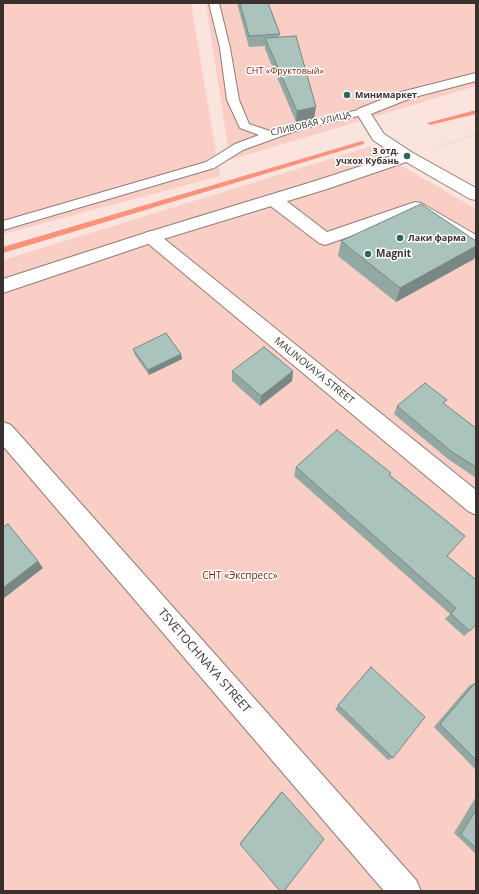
<!DOCTYPE html>
<html>
<head>
<meta charset="utf-8">
<style>
  body { margin:0 }
  #map { position:relative; width:479px; height:894px; overflow:hidden; background:#fbe3de; font-family:"Open Sans",sans-serif }
  canvas { display:block }
  .frame { position:absolute; inset:0; border:4px solid #3a312f; pointer-events:none }
</style>
</head>
<body>
<div id="map">
<canvas width="479" height="894"></canvas>
<div class="frame"></div>
</div>
<script>
const g = document.querySelector('canvas').getContext('2d');
g.lineJoin = 'round';
function paint(path, color) { g.fillStyle = color; g.fill(path, 'evenodd'); }
const poly = rows => new Path2D(rows.map(r => 'M' + r).join(''));
function trace(path, color, width, dash) { g.strokeStyle = color; g.lineWidth = width; g.lineCap = dash ? 'butt' : 'round'; g.setLineDash(dash || []); g.stroke(path); }
function label(font, color, halo, rows, align = 'center') {
  g.font = font + ' "Open Sans",sans-serif'; g.lineWidth = 3; g.setLineDash([]); g.textBaseline = 'middle'; g.strokeStyle = halo; g.fillStyle = color; for (const [text, x, y, turn = 0] of rows) {
    g.save(); g.translate(x, y); g.rotate((+turn || 0) * Math.PI / 180); g.textAlign = isNaN(turn) ? turn : align; if (halo) g.strokeText(text, 0, 0); g.fillText(text, 0, 0); g.restore();
  }
}
const green = poly([
  [3,3,191,3,220,176,3,234],
  [206,3,476,3,476,86,230,160],
  [369,147,476,209,476,891,3,891,3,260]
]);
const stream = poly([
  [476,110,476,114,430,125,427,123,476,110],
  [362,141,364,142,364,144,3,253,3,247,362,141]
]);
const path = poly([
  [438,147,476,134]
]);
const service = poly([
  [209,3,219,3,230,48,239,100,249,124,270,131,295,124,363,109,367,110,369,112,367,114,298,130,243,150,214,168,3,230,3,221,206,162,235,144,259,135,240,128,227,100,220,48,209,3]
]);
const minor = poly([
  [274,195,280,196,327,232,415,202,421,203,476,235,476,249,470,247,414,214,325,245,319,243,268,204,266,200,268,196,274,195],
  [151,231,157,233,476,490,476,515,468,511,145,241,142,237,145,233,151,231],
  [3,422,11,425,416,880,421,891,384,891,3,446,3,422]
]);
const tertiary = poly([
  [476,73,476,81,411,98,371,114,384,134,413,153,476,188,476,200,470,199,406,162,327,189,157,241,3,293,3,279,145,233,315,181,395,155,373,140,356,112,358,109,401,92,476,73]
]);
const wall = poly([
  [237,3,268,3,280,34,279,37,314,118,296,122,265,49,265,46,249,47],
  [341,241,474,259,396,302,338,256],
  [133,349,181,354,182,359,149,375,135,355],
  [232,371,293,371,292,381,260,406,232,381],
  [445,405,476,428,476,478,448,459,394,414,397,406],
  [296,467,391,473,390,475,465,536,447,556,470,631,464,636,445,619,450,614,294,476],
  [371,667,393,758,388,760,335,709],
  [476,682,476,770,434,727,469,686],
  [282,792,240,844,240,843,280,793],
  [476,797,476,854,454,833]
]);
const shadedWall = poly([
  [316,107,314,118,296,122,297,111],
  [476,246,476,254,474,259,396,302,400,288],
  [181,354,182,359,149,375,148,370],
  [293,371,292,381,260,406,261,396],
  [38,561,43,568,3,599,3,588]
]);
const building = poly([
  [240,3,268,3,280,34,249,36,240,3],
  [296,36,316,107,297,111,265,38,296,36],
  [421,204,476,241,476,246,400,288,341,241,421,204],
  [166,333,181,354,148,370,133,349,166,333],
  [264,347,293,371,261,396,232,371,264,347],
  [425,383,447,400,443,403,476,428,476,467,452,452,397,406,425,383],
  [337,430,391,473,389,475,465,536,447,556,476,580,476,624,470,631,451,614,456,608,296,467,337,430],
  [8,524,38,561,3,588,3,527,8,524],
  [371,667,425,717,393,758,338,705,371,667],
  [476,682,476,760,440,724,476,682],
  [282,792,324,839,284,891,280,891,240,844,282,792],
  [476,810,476,848,461,834,476,810]
]);
const markers = [
  [347,95,4,"#266b5e"],
  [407,156,4,"#266b5e"],
  [400,238,4,"#266b5e"],
  [368,254,4,"#266b5e"]
];
const farParknames = [
  ["СНТ «Фруктовый»",285,71]
];
const farPoinames = [
  ["Минимаркет",355,95],
  ["3 отд.",399,151,"right"],
  ["учхох Кубань",399,161,"right"],
  ["Лаки фарма",408,238]
];
const farStreetnames = [
  ["СЛИВОВАЯ УЛИЦА",311,124,-13]
];
const poiNames = [
  ["Magnit",376,254]
];
const streetNames = [
  ["MALINOVAYA STREET",314,371,39]
];
const parkNames = [
  ["СНТ «Экспресс»",240,576]
];
const nearStreetnames = [
  ["TSVETOCHNAYA STREET",204,661,49]
];
paint(green, '#f9cec4');
paint(stream, '#f9937c');
trace(service, '#927c77', 2);
trace(minor, '#927c77', 2);
trace(tertiary, '#927c77', 2);
trace(path, '#bfaba7', 1.5, [0.5, 2]);
paint(service, '#fff');
paint(minor, '#fff');
paint(tertiary, '#fff');
paint(wall, '#93a8a3');
paint(shadedWall, '#788884');
paint(building, '#abc3bd');
trace(building, '#788884', 1);
for (const [x, y, r, color] of markers) { const dot = new Path2D(); dot.arc(x, y, r, 0, 2 * Math.PI); g.fillStyle = color; g.fill(dot); trace(dot, '#fff', 1.5); }
label('9px', '#751b08', '#fff', farParknames);
label('bold 9px', '#3a312f', '#fff', farPoinames, 'left');
label('9px', '#3a312f', '#fff', farStreetnames);
label('bold 10px', '#3a312f', '#fff', poiNames, 'left');
label('10px', '#3a312f', '#fff', streetNames);
label('10px', '#751b08', '#fff', parkNames);
label('12px', '#3a312f', '#fff', nearStreetnames);
</script>
</body>
</html>
